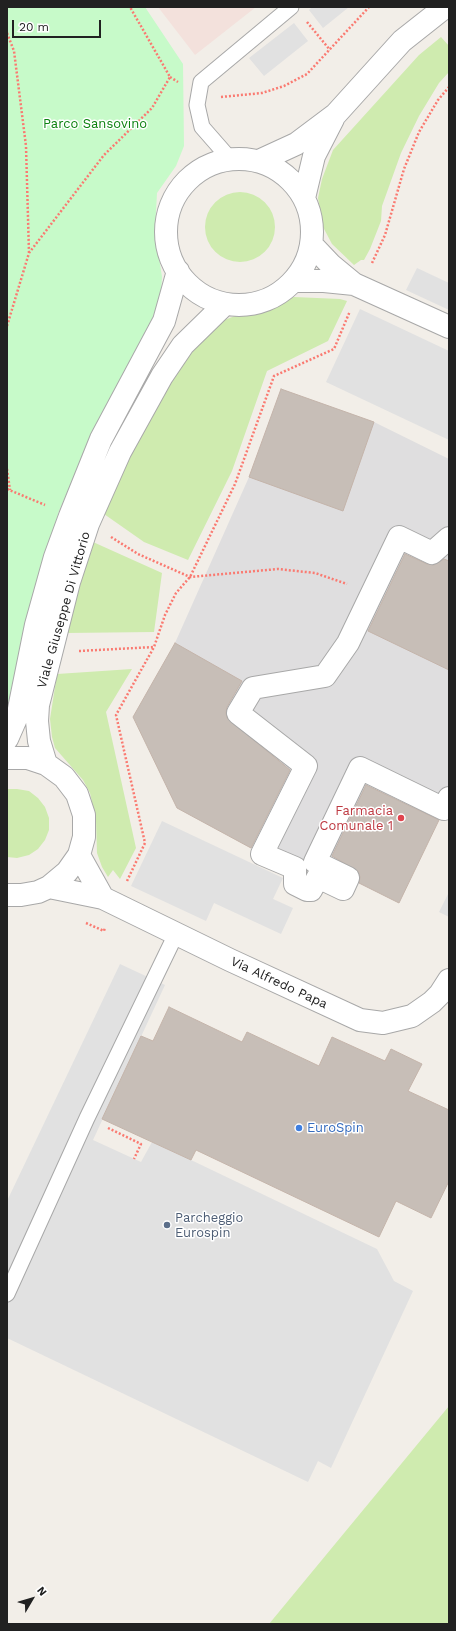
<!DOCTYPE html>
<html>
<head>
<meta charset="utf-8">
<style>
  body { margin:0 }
  #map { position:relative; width:456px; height:1631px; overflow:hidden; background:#f2eee8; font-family:"Work Sans",sans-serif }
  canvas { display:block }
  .frame { position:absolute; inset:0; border:8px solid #212121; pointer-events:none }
  .north { position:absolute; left:12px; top:1579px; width:40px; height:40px; -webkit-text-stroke:3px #fff; paint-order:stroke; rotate:52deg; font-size:11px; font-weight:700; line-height:16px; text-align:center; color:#212121 }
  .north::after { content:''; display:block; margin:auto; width:14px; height:18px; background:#212121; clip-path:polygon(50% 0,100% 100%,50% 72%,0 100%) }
  .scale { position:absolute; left:12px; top:20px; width:89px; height:18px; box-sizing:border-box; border:2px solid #212121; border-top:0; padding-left:5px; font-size:12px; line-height:14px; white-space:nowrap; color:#212121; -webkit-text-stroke:3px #fff; paint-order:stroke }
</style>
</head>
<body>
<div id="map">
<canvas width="456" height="1631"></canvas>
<div class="frame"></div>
<div class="north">N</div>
<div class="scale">20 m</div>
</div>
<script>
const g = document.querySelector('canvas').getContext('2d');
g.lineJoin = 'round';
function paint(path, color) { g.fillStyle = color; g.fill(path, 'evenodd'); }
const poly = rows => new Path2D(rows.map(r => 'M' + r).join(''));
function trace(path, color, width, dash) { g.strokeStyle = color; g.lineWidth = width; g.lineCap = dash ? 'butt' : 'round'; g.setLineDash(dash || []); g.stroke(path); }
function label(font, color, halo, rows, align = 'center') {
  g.font = font + ' "Work Sans",sans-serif'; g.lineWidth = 3; g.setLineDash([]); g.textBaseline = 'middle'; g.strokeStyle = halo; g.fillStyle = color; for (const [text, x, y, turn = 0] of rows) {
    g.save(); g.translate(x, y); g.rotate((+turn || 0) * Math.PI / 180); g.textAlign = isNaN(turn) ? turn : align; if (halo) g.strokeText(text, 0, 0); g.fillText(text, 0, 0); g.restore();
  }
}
const residential = poly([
  [281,389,374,422,449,459,449,798,399,903,315,862,262,854,177,808,133,717,175,643,249,477]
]);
const military = poly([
  [158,7,256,7,195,55]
]);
const grass = poly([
  [441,37,449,46,449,72,439,83,419,116,401,153,382,206,381,221,370,249,364,260,361,260,354,265,332,244,323,227,318,198,322,179,333,150,419,55],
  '205 227a35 35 0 1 1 70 0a35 35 0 1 1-70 0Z',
  [294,297,340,299,347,301,328,341,267,371,232,471,188,560,144,542,104,514,131,452,186,357,222,321,260,306],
  [93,542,162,573,154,632,66,633],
  [132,669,106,712,136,848,120,879,113,870,108,877,102,867,97,853,96,821,90,793,83,780,55,748,52,737,50,719,57,674],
  [7,789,17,789,29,791,38,798,45,807,49,818,49,830,45,840,38,849,29,855,17,858,7,857],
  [449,1406,449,1624,269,1624]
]);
const park = poly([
  [7,7,145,7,183,64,184,146,176,166,157,193,155,231,162,277,161,293,144,343,93,434,59,511,34,598,7,709]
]);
const parking = poly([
  [312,7,349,7,323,28,309,10],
  [294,23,308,41,264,76,249,58],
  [417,268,449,283,449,310,406,290],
  [360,309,449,351,449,440,326,382],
  [162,821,283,878,273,899,293,908,281,934,214,903,206,921,131,886],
  [449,892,449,917,439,912],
  [120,964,165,985,93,1140,141,1162,152,1142,191,1160,377,1249,394,1281,413,1291,331,1468,318,1461,308,1482,7,1338,7,1201]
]);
const building = poly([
  [281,389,374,422,343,511,249,477,281,389],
  [405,554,427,564,434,565,444,559,449,561,449,670,368,631,405,554],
  [175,643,242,681,227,707,226,713,227,718,290,770,251,848,177,808,133,717,175,643],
  [366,785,439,820,399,903,359,883,360,877,358,871,332,856,366,785],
  [169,1007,242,1042,247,1032,319,1066,332,1037,385,1061,391,1049,422,1064,408,1091,449,1110,449,1181,431,1218,396,1201,379,1237,196,1150,191,1160,102,1119,141,1036,153,1041,169,1007]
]);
const path = poly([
  [307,22,330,50],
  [7,33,14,51,26,146,29,253],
  [170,77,178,82],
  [221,97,262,93,284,86,307,74,369,7],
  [372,263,385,235,404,169,419,132,438,100,449,87],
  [7,326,29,253,104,155,152,108,170,77,130,7],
  [7,469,10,490],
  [7,489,45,505],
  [111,537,138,554,190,577,278,569,315,573,347,584],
  [79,651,154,647],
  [127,881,145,843,116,715,154,647,165,615,176,593,190,577,235,484,274,376,334,349,350,311],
  [86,923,104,931,105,927],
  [108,1128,141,1144,134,1159]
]);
const service = poly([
  [230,159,202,127,197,105,201,82,291,7],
  [7,1294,87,1118,176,934]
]);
const pedestrian = poly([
  [449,538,432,553,399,537,348,643,325,676,253,688,238,713,306,766,262,854,295,868,295,884,307,890,311,890,318,877,343,889,348,878,315,862,360,768,444,809,449,798]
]);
const minor = poly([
  '166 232a73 73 0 1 1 146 0a73 73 0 1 1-146 0Z',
  [259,161,296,144,336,114,402,41,445,7],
  [304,198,314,156,333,119],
  [312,245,331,265,354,284],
  [294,281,324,281,354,284,449,327],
  [7,739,18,714,36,625,55,557,70,516,101,439,164,321,178,271],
  [7,758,28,758,46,764,64,777,77,794,84,815,84,837,79,855,67,872,49,887,38,892,21,895,7,895],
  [46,764,39,741,37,721,38,705,69,582,88,524,120,452,162,376,183,345,225,304],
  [79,855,103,898],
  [49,887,103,898,230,960,360,1020,383,1023,412,1016,432,1002,440,994,449,980]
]);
const markers = [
  [401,818,4,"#e0444e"],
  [299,1128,4,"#3f7fe0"],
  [167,1225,4,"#5c6f8a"]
];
const parkNames = [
  ["Parco Sansovino",95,124]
];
const streetNames = [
  ["Viale Giuseppe Di Vittorio",64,610,-74],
  ["Via Alfredo Papa",279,983,25]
];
const healthNames = [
  ["Farmacia",393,811],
  ["Comunale 1",393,826]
];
const shopNames = [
  ["EuroSpin",307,1128]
];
const serviceNames = [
  ["Parcheggio",175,1218],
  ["Eurospin",175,1233]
];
paint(residential, '#dfdedf');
paint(military, '#f3e1dc');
paint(grass, '#cfebaf');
paint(park, '#c7fac9');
paint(parking, '#e1e1e1');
paint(building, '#c7beb7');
trace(building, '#c4b4aa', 1);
trace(service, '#a8a8a8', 17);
trace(pedestrian, '#a8a8a8', 24);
trace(minor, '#a8a8a8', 24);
trace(path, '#fa7a71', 2.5, [2, 2]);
trace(service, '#fff', 15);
trace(pedestrian, '#fff', 22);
trace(minor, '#fff', 22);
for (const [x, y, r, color] of markers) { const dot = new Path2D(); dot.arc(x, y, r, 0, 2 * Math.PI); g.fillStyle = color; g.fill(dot); trace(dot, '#fff', 1.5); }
label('13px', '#0c8311', '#fff', parkNames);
label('13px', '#212121', '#fff', streetNames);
label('13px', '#be3a42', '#fff', healthNames, 'right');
label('13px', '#366cbe', '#fff', shopNames, 'left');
label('13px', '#4e5e75', '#fff', serviceNames, 'left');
</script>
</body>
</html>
